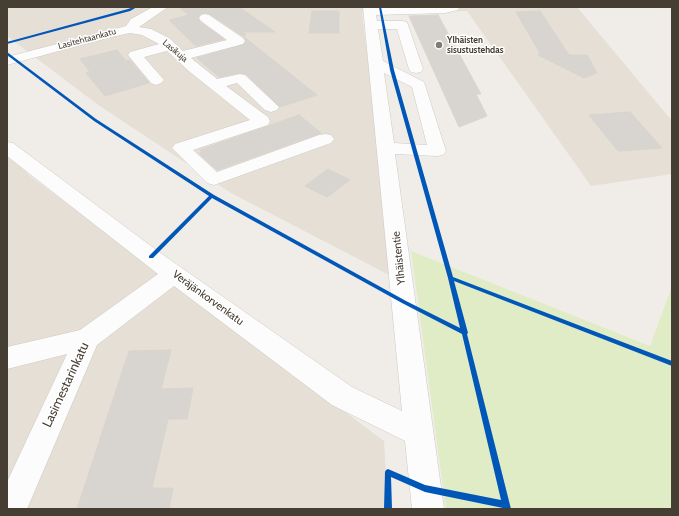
<!DOCTYPE html>
<html>
<head>
<meta charset="utf-8">
<style>
  body { margin:0 }
  #map { position:relative; width:679px; height:516px; overflow:hidden; background:#f0ede8; font-family:Cabin,sans-serif }
  canvas { display:block }
  .frame { position:absolute; inset:0; border:8px solid #463e33; pointer-events:none }
</style>
</head>
<body>
<div id="map">
<canvas width="679" height="516"></canvas>
<div class="frame"></div>
</div>
<script>
const g = document.querySelector('canvas').getContext('2d');
g.lineJoin = 'round';
function paint(path, color) { g.fillStyle = color; g.fill(path, 'evenodd'); }
const poly = rows => new Path2D(rows.map(r => 'M' + r).join(''));
function trace(path, color, width, dash) { g.strokeStyle = color; g.lineWidth = width; g.lineCap = dash ? 'butt' : 'round'; g.setLineDash(dash || []); g.stroke(path); }
function label(font, color, halo, rows, align = 'center') {
  g.font = font + ' Cabin,sans-serif'; g.lineWidth = 3; g.setLineDash([]); g.textBaseline = 'middle'; g.strokeStyle = halo; g.fillStyle = color; for (const [text, x, y, turn = 0] of rows) {
    g.save(); g.translate(x, y); g.rotate((+turn || 0) * Math.PI / 180); g.textAlign = isNaN(turn) ? turn : align; if (halo) g.strokeText(text, 0, 0); g.fillText(text, 0, 0); g.restore();
  }
}
const residential = poly([
  [7,7,577,7,672,121,672,174,591,186,467,11,362,13,395,278,231,193,97,104,7,36],
  [7,152,29,175,384,441,388,509,7,509]
]);
const green = poly([
  [411,251,650,346,672,286,672,509,446,509]
]);
const building = poly([
  [179,7,239,7,275,32,243,32,246,35,243,36,210,14,205,13,201,14,198,17,200,22,224,39,196,46,169,20,189,15,179,7],
  [312,11,339,11,339,33,309,33,312,11],
  [540,11,569,55,587,55,597,73,584,78,538,55,541,55,516,12,540,11],
  [438,15,481,94,476,94,487,116,459,127,409,16,438,15],
  [244,37,317,95,280,107,246,74,240,73,219,77,197,58,243,45,246,42,244,37],
  [117,50,126,61,130,60,149,83,105,96,86,73,90,72,80,59,117,50],
  [630,112,662,148,618,151,589,115,630,112],
  [299,115,321,133,217,170,199,153,202,152,200,150,299,115],
  [328,169,350,180,327,197,305,186,328,169],
  [171,350,161,389,193,388,187,419,168,419,152,488,173,488,169,509,77,509,129,351,171,350]
]);
const minor = poly([
  [153,7,168,7,139,27,151,29,169,38,183,51,227,40,201,21,199,18,201,15,205,14,209,15,243,38,245,41,243,44,191,58,217,79,240,74,245,75,279,107,277,110,271,112,265,110,237,83,226,86,268,117,270,121,268,125,193,150,217,172,319,135,325,134,331,135,334,139,331,143,214,185,207,183,172,148,175,144,250,120,190,72,167,51,144,57,164,80,161,83,156,85,151,83,128,55,130,52,159,44,142,35,130,33,111,37,7,65,7,57,126,26,131,19,153,7],
  [363,7,460,7,458,10,445,13,376,15,377,21,402,21,407,22,408,25,423,69,421,72,416,73,411,72,409,69,397,29,378,29,383,61,424,82,446,151,443,155,437,156,395,154,444,509,412,509,405,441,332,405,174,286,97,345,27,509,7,509,7,482,67,354,7,369,7,347,80,330,158,274,7,156,7,142,13,143,159,252,352,387,402,411,363,7],
  [384,73,412,87,427,145,394,143,384,73]
]);
const cycleway = poly([
  [134,7,137,7,130,11,7,44,7,42,128,9,134,7],
  [379,7,381,7,394,70,453,277,672,361,672,366,454,281,468,333,467,334,511,509,503,509,503,508,425,492,391,477,392,509,384,509,385,472,386,470,388,469,425,485,501,500,462,334,402,303,212,198,153,258,149,258,149,256,209,196,94,121,7,55,7,52,96,119,214,195,406,301,460,328,448,278,390,70,379,7]
]);
const markers = [
  [439,45,4,"#827b72"]
];
const farStreetnames = [
  ["Lasitehtaankatu",87,39,-15],
  ["Lasikuja",175,51,40]
];
const farPoinames = [
  ["Ylhäisten",447,40],
  ["sisustustehdas",447,50]
];
const streetNames = [
  ["Ylhäistentie",399,258,-96],
  ["Veräjänkorvenkatu",208,298,36]
];
const nearStreetnames = [
  ["Lasimestarinkatu",66,385,-65]
];
paint(residential, '#e5dfd5');
paint(green, '#e0ecc5');
paint(building, '#d8d4cf');
trace(building, '#d8d4ce', 1);
trace(minor, '#cdc9c4', 1);
paint(minor, '#fdfcfc');
paint(cycleway, '#0057b8');
for (const [x, y, r, color] of markers) { const dot = new Path2D(); dot.arc(x, y, r, 0, 2 * Math.PI); g.fillStyle = color; g.fill(dot); trace(dot, '#fff', 1.5); }
label('9px', '#463e33', '#fff', farStreetnames);
label('bold 9px', '#463e33', '#fff', farPoinames, 'left');
label('11px', '#463e33', '#fff', streetNames);
label('13px', '#463e33', '#fff', nearStreetnames);
</script>
</body>
</html>
